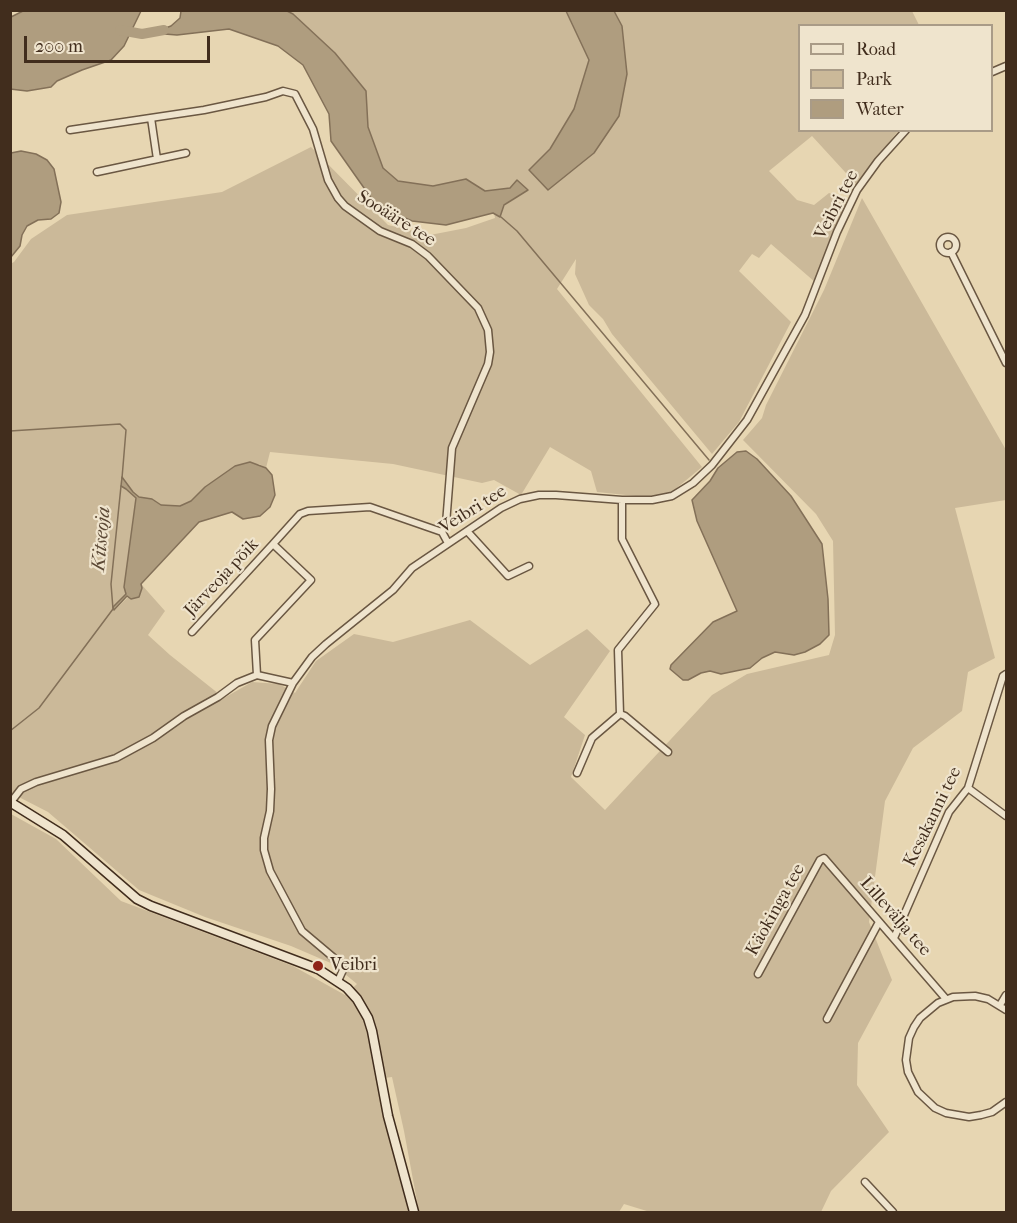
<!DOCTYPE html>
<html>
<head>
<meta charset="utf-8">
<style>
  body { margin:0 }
  #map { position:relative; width:1017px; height:1223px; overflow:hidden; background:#e7d6b2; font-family:"IM FELL French Canon",serif }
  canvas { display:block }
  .frame { position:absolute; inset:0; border:12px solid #412d1d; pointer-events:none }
  .legend { position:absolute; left:798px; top:24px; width:195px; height:108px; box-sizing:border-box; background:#efe4cd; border:2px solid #a99b87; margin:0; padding:8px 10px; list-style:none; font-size:18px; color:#412d1d }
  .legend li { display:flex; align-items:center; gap:12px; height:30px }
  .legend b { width:30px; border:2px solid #a99b87 }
  .scale { position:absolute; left:24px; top:36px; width:186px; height:27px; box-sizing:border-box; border:3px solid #412d1d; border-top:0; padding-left:8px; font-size:18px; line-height:21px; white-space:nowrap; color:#412d1d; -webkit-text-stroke:4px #efe4cd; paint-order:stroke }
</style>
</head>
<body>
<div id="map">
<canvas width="1017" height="1223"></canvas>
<div class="frame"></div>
<ul class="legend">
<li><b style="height:8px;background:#efe4cd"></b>Road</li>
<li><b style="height:16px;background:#cbb999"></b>Park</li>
<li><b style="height:16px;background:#af9d7f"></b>Water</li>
</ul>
<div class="scale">200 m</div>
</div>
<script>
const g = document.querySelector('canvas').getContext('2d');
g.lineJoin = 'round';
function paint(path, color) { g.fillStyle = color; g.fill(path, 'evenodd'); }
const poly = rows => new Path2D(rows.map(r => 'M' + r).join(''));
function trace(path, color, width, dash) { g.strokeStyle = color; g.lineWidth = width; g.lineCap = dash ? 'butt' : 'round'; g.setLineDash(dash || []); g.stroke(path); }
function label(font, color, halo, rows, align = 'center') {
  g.font = font + ' "IM FELL French Canon",serif'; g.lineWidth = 4.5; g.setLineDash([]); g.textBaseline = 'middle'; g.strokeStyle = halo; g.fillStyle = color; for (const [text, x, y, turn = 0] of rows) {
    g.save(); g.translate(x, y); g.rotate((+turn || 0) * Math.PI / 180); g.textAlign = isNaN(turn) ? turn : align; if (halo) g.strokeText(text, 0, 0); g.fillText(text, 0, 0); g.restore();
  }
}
const green = poly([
  [285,11,566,11,589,60,574,109,550,149,530,170,548,190,622,26,614,11,912,11,919,25,800,26,800,130,898,131,856,184,812,136,769,171,797,200,814,205,829,193,847,200,815,282,771,244,759,258,752,254,739,271,791,322,739,422,712,454,612,334,603,319,589,305,575,274,576,259,557,289,702,467,673,491,655,498,597,492,591,471,550,447,521,495,494,480,482,483,393,464,270,452,266,468,259,464,205,487,191,501,180,506,161,505,152,499,139,497,133,492,122,477,126,489,136,498,124,587,126,594,113,607,115,610,141,584,165,611,148,635,170,655,224,698,252,682,279,684,295,693,316,661,354,634,393,642,470,620,530,665,587,629,610,651,564,717,585,735,571,777,605,810,712,695,747,674,829,655,835,635,833,541,816,514,743,440,762,418,766,405,824,290,862,198,1006,450,1006,500,955,508,995,658,968,672,962,711,913,748,885,801,869,922,892,980,858,1043,857,1085,889,1132,831,1191,821,1212,650,1212,624,1204,619,1212,419,1212,404,1131,392,1077,376,1079,409,1212,11,1212,11,814,56,839,121,901,293,966,345,995,357,984,333,964,291,946,205,917,139,890,48,812,11,793,10,264,14,262,31,239,67,215,222,192,311,147,388,225,430,235,466,228,495,218,494,213,527,190,517,180,510,188,485,191,466,179,433,186,398,181,383,168,368,127,366,91,335,53,293,14]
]);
const water = poly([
  [25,10,141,10,141,11,124,46,111,60,82,70,57,81,51,87,27,91,10,89,11,17,25,10],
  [181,11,285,10,293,14,335,53,366,91,368,127,383,168,398,181,433,186,466,179,485,191,510,188,517,180,528,190,504,205,500,217,493,213,446,225,412,221,376,205,331,141,329,114,303,65,278,46,229,29,177,35,152,33,171,26,180,18,181,11],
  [566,11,614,11,622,26,627,74,619,116,594,153,548,190,529,170,550,149,574,109,589,60,566,11],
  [21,151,36,154,47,160,54,169,61,202,59,213,51,219,38,220,27,226,22,235,20,246,11,257,11,153,21,151],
  [746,451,757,459,791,496,822,544,828,599,829,635,820,644,805,652,794,655,775,652,762,658,750,668,721,674,710,671,701,673,688,680,683,680,670,669,671,665,713,622,737,611,697,521,692,500,710,481,718,468,737,452,746,451],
  [250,462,266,468,272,475,275,495,270,507,260,516,249,518,243,519,232,512,199,522,141,584,142,588,139,597,131,599,127,596,114,610,113,607,126,594,124,587,136,498,126,489,121,486,122,477,133,492,139,497,152,499,161,505,180,506,191,501,205,487,235,466,250,462]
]);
const stream = poly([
  [501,217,517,231,709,460],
  [10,431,120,424,126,430,122,478],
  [10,731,39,708,113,609,111,584,121,486]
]);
const river = poly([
  [120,30,142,34,164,30]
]);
const street = poly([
  [992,72,1006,66],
  [151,118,157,159],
  [70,130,204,110,266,97,283,91,295,94,313,129,328,180,338,198,345,206,380,231,412,244,428,256,478,308,488,330,490,352,488,364,452,448,446,524,442,532,448,543],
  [97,172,186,153],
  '940 245a8 8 0 1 1 16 0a8 8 0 1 1-16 0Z',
  [951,252,1006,363],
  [467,531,508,576,529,566],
  [192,632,273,544],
  [257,675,255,640,311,580,273,544,300,514,308,511,370,507,442,532],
  [293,683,272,726,269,740,271,789,270,811,264,838,264,850,270,871,302,931,340,963,343,970,338,981],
  [620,714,625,716,668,752],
  [577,773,592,738,620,714,618,650,655,604,622,539,622,500],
  [968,788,1006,816],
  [11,802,21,789,36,782,116,758,153,738,184,716,218,697,237,683,257,675,293,683,312,657,326,644,393,590,412,568,501,508,520,499,539,495,556,495,622,500,652,500,672,496,693,483,712,465,747,420,805,315,837,232,857,190,878,161,906,130],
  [894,938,949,812,968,788,1003,676,1006,674],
  [758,974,820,860,824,858,946,999],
  [1000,1005,1006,995],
  [1006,1010,988,999,975,996,953,997,938,1003,920,1018,914,1027,909,1038,906,1060,908,1072,918,1092,935,1108,946,1113,969,1117,981,1115,992,1112,1006,1102],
  [827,1019,879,922],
  [865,1182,893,1212]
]);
const secondary = poly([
  [10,802,63,835,137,899,151,906,318,969,347,988,357,999,368,1018,372,1031,388,1116,414,1212]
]);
const markers = [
  [318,966,6,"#8f2418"]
];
const streetNames = [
  ["Veibri tee",837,205,-63],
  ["Sooääre tee",396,219,32],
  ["Veibri tee",473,510,-32],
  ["Järveoja põik",222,578,-47],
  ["Kesakanni tee",933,817,-64],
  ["Käokinga tee",776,910,-61],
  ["Lillevälja tee",895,917,49]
];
const poiNames = [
  ["Veibri",330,966]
];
const waterNames = [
  ["Kitseoja",102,539,-85]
];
paint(green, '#cbb999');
paint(water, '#af9d7f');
trace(water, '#837058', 1.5);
trace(stream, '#837058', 1.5);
trace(river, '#af9d7f', 10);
trace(street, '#6a5742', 9);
trace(secondary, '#412d1d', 11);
trace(street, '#efe4cd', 6);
trace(secondary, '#efe4cd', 8);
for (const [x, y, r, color] of markers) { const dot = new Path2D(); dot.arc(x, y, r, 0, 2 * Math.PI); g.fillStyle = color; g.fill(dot); trace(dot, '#efe4cd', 2); }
label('18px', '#412d1d', '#efe4cd', streetNames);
label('18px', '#412d1d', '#efe4cd', poiNames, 'left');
label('italic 20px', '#5c4936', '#efe4cd', waterNames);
</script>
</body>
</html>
